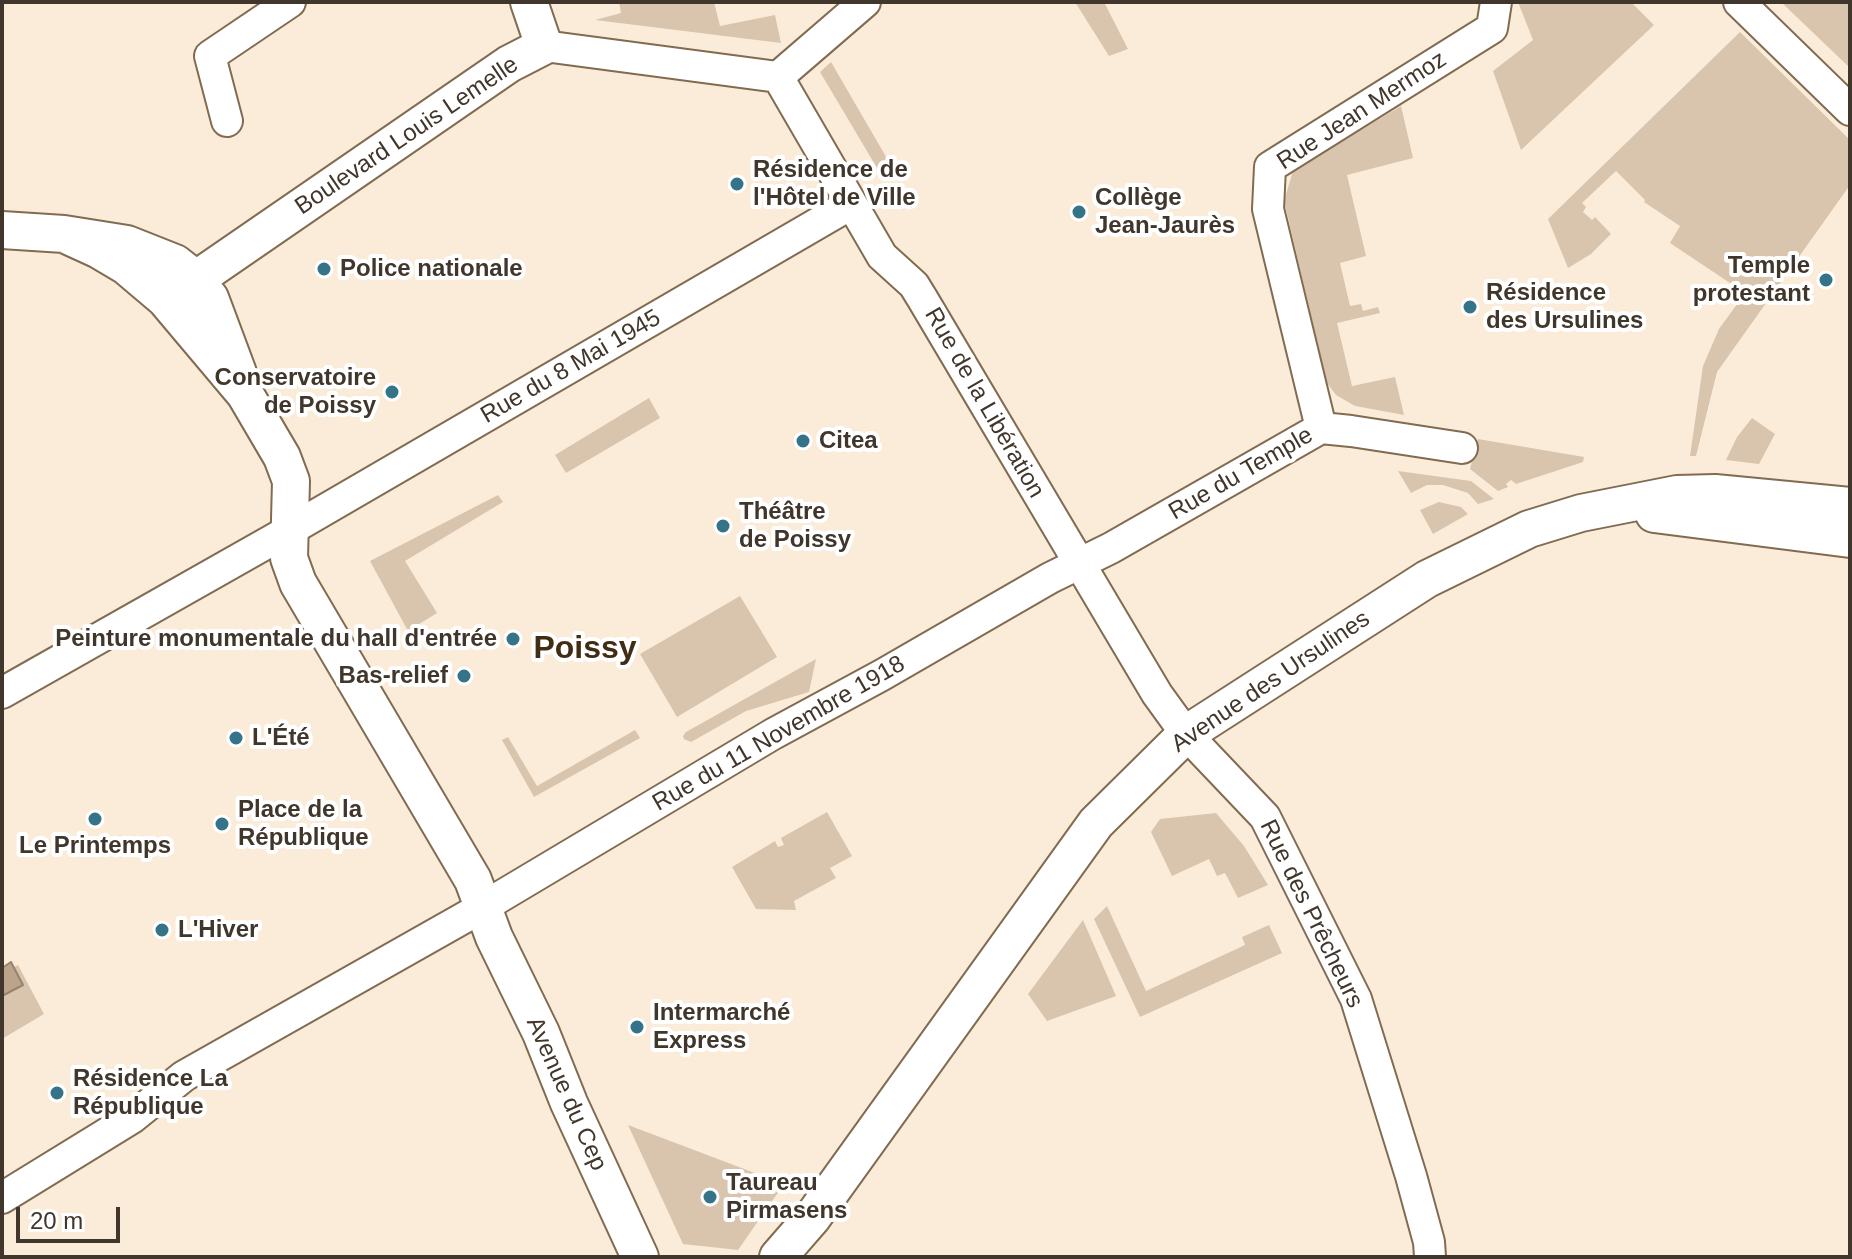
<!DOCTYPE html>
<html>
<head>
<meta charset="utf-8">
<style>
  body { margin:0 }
  #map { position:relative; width:1852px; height:1259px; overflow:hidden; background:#fbecda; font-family:Helvetica,sans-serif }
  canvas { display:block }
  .frame { position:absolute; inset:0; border:4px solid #40362b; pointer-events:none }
  .scale { position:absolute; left:16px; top:1207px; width:104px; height:36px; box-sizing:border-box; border:4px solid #40362b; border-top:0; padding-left:10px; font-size:24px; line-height:28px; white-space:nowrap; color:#40362b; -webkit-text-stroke:6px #fff; paint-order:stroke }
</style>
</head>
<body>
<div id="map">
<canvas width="1852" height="1259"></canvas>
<div class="frame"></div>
<div class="scale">20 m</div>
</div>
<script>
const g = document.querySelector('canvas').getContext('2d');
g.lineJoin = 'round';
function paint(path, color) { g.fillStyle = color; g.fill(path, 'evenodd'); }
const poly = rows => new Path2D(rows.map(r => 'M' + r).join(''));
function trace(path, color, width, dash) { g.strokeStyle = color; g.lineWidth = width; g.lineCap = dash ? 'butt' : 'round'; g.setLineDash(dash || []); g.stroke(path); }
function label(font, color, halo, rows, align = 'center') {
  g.font = font + ' Helvetica,sans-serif'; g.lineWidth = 8; g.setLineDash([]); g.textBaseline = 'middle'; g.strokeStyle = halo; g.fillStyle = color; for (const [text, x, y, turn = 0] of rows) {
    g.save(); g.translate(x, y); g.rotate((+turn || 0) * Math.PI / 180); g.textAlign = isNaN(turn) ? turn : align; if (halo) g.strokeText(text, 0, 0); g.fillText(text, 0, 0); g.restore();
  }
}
const green = poly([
  [619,2,714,2,720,26,775,15,781,43,595,20,621,13],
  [1075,2,1104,2,1128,49,1109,56],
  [1518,2,1631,2,1654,25,1521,150,1493,71,1533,40],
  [1781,2,1850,2,1850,68],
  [1740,32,1850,140,1850,185,1717,372,1696,456,1690,456,1703,366,1719,329,1745,293,1670,243,1680,226,1644,202,1645,200,1616,171,1582,203,1586,207,1583,212,1592,220,1595,217,1611,234,1591,254,1568,268,1548,219],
  [831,62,892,167,880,173,820,72],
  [1401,106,1413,158,1347,175,1366,256,1340,263,1350,306,1361,304,1363,311,1378,307,1380,313,1337,323,1352,386,1395,377,1404,415,1355,406,1336,395,1327,383,1284,201,1293,171],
  [649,398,660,418,566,473,555,455],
  [1752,418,1775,434,1759,464,1726,460,1737,437],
  [1478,439,1584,457,1583,462,1516,484,1511,480,1506,484,1508,487,1498,491,1470,469],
  [1398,471,1471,481,1494,499,1478,504,1468,493,1443,485,1427,485,1411,493],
  [498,495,503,502,405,561,437,613,408,631,370,561],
  [1439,502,1461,507,1468,514,1433,534,1420,510],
  [740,596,777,657,677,717,640,654],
  [816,659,809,692,746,711,691,742,684,739,683,736,686,732],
  [635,730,640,738,534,797,502,740,508,737,537,786],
  [827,812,852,856,830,868,836,878,794,901,796,910,756,909,732,867,775,841,778,847,784,845,781,838],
  [1216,813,1244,846,1268,885,1238,898,1225,873,1217,876,1209,859,1172,876,1151,832,1160,819],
  [1107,906,1146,991,1245,945,1242,937,1269,925,1282,953,1140,1017,1094,919],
  [1083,920,1116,996,1047,1021,1028,994],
  [18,965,44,1014,2,1039,2,996,23,985,14,967],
  [628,1125,784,1184,738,1250,683,1244]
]);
const water = poly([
  [11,962,23,985,2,996,2,968,11,962]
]);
const minor = poly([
  [1739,2,1850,110],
  [544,46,778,77],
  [778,77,882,256,914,285,922,298,1157,694,1186,734,1265,817,1356,999,1411,1176,1429,1242,1430,1257],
  [778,77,865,2],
  [227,121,210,56,290,2],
  [1321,428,1268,209,1270,167,1492,28,1496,2],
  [2,693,290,530,851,204],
  [2,1198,132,1118,184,1076,483,907,773,734,882,675,1050,578,1111,548,1321,428,1351,431,1462,448]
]);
const tertiary = poly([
  [2,230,64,234,127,244,175,263,193,277,210,298,238,373],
  [64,234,99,250,126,266,165,299,245,394,282,457,291,481,289,558,298,583,473,880,494,937,541,1033,569,1103,640,1257],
  [166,300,509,64,544,46,529,2],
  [1654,514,1850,539],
  [778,1257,812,1218,1096,823,1186,734,1427,579,1529,529,1581,513,1677,494,1715,493,1850,506]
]);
const markers = [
  [737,184,8,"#357388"],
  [1079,212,8,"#357388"],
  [324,269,8,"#357388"],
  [1826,280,8,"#357388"],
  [1470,307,8,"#357388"],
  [392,392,8,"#357388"],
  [803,441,8,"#357388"],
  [723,526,8,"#357388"],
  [513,639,8,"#357388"],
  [464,676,8,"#357388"],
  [236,738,8,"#357388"],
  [95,819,8,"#357388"],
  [222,824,8,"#357388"],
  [162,930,8,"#357388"],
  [637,1027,8,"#357388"],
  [57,1093,8,"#357388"],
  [710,1197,8,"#357388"]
];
const streetNames = [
  ["Rue Jean Mermoz",1362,111,-33],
  ["Boulevard Louis Lemelle",407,136,-34],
  ["Rue du 8 Mai 1945",571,367,-30],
  ["Rue de la Libération",984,403,60],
  ["Rue du Temple",1241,474,-30],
  ["Avenue des Ursulines",1271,682,-34],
  ["Rue du 11 Novembre 1918",779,734,-30],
  ["Rue des Prêcheurs",1311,914,64],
  ["Avenue du Cep",566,1094,66]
];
const poiNames = [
  ["Résidence de",753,170],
  ["l'Hôtel de Ville",753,198],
  ["Collège",1095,198],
  ["Jean-Jaurès",1095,226],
  ["Temple",1810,266,"right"],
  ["protestant",1810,294,"right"],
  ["Police nationale",340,269],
  ["Résidence",1486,293],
  ["des Ursulines",1486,321],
  ["Conservatoire",376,378,"right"],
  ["de Poissy",376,406,"right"],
  ["Citea",819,441],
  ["Théâtre",739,512],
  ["de Poissy",739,540],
  ["Peinture monumentale du hall d'entrée",497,639,"right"],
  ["Bas-relief",448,676,"right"],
  ["L'Été",252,738],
  ["Place de la",238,810],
  ["République",238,838],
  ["Le Printemps",95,846,"center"],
  ["L'Hiver",178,930],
  ["Intermarché",653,1013],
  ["Express",653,1041],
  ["Résidence La",73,1079],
  ["République",73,1107],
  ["Taureau",726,1183],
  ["Pirmasens",726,1211]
];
const districtNames = [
  ["Poissy",585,649]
];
paint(green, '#d9c5ae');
paint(water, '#bba48a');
trace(water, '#96836e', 2);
trace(minor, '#816b51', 34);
trace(tertiary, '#816b51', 40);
trace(minor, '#fff', 30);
trace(tertiary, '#fff', 36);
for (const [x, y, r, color] of markers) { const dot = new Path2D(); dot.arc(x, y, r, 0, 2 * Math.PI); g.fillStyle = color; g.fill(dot); trace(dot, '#fff', 3); }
label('24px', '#40362b', '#fff', streetNames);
label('bold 24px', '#40362b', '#fff', poiNames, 'left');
label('bold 32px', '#402d14', '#fff', districtNames);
</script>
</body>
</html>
